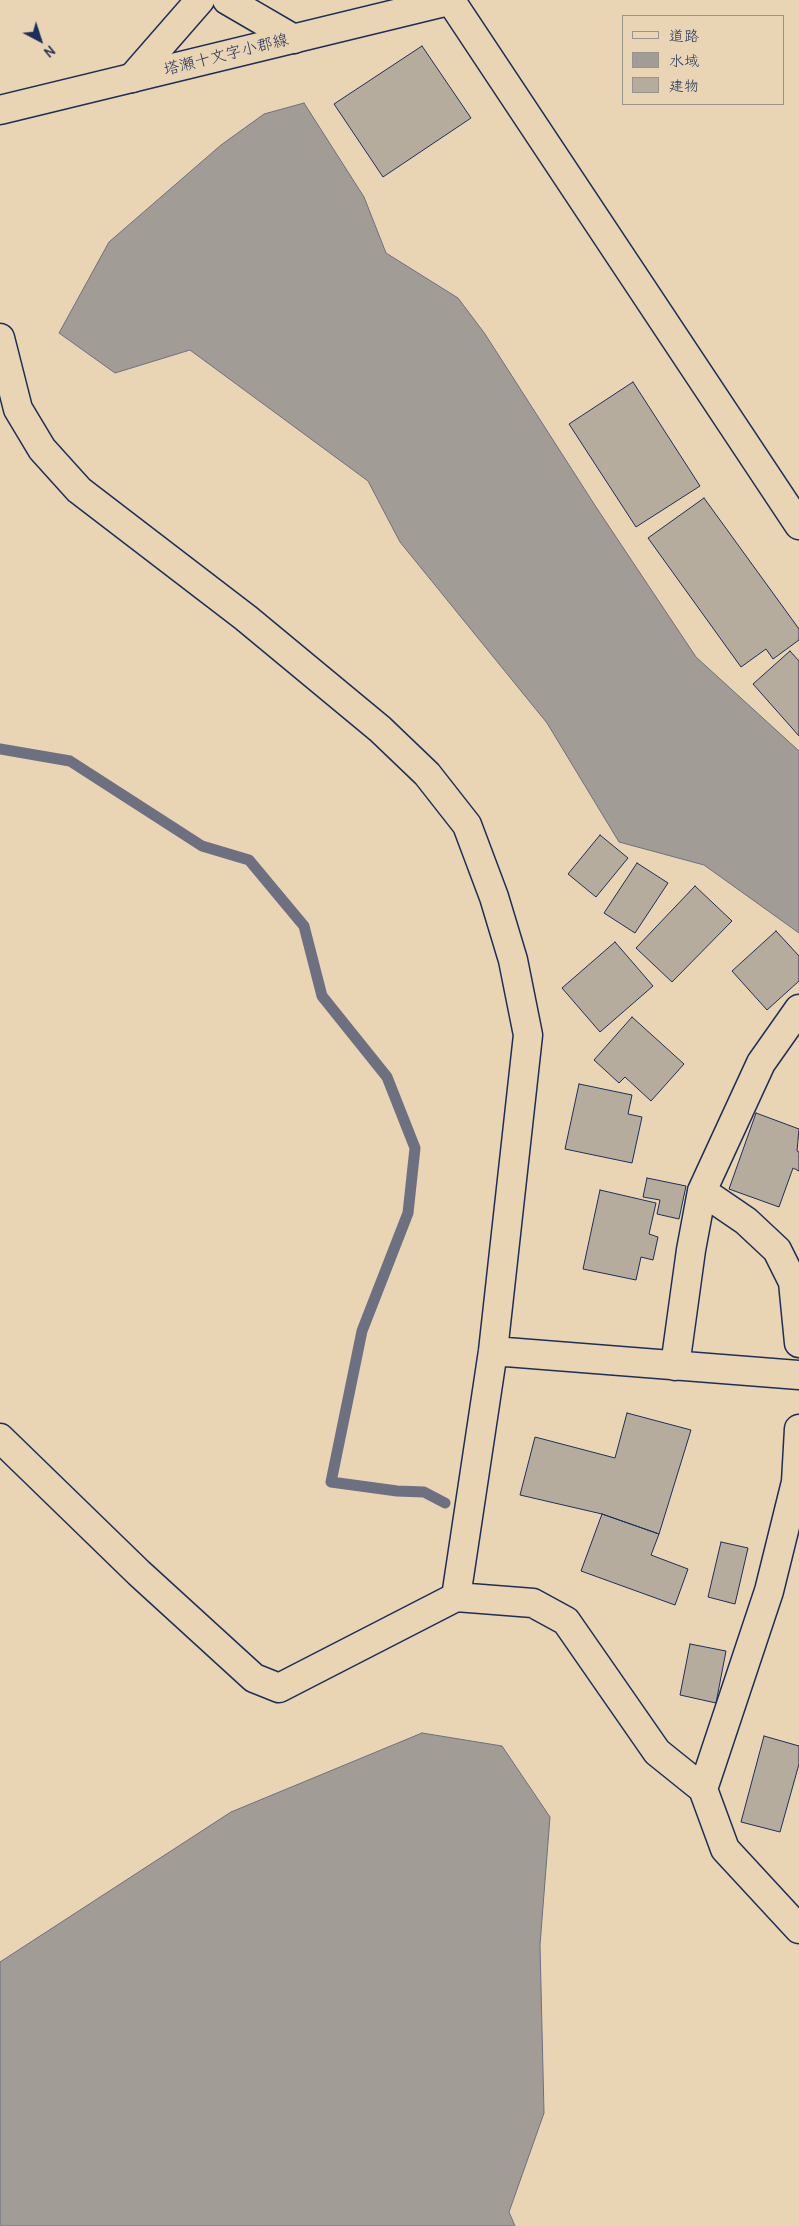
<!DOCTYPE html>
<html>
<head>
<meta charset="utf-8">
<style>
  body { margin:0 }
  #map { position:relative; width:799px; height:2226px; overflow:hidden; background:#e9d5b3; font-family:Delius,"Klee One",sans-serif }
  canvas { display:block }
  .legend { position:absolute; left:622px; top:15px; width:162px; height:90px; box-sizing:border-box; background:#e9d5b3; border:1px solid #979391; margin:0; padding:6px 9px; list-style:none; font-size:15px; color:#1b2f5e }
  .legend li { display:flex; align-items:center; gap:10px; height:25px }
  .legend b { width:25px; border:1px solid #979391 }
  .north { position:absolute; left:15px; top:15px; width:50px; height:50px; -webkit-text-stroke:4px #e9d5b3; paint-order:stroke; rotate:140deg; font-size:14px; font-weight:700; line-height:20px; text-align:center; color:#1b2f5e }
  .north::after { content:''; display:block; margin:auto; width:18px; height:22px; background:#1b2f5e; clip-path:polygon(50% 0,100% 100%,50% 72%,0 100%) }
</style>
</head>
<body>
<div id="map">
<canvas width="799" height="2226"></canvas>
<ul class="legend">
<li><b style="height:6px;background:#e9d5b3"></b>道路</li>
<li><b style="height:14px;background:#a29c96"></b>水域</li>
<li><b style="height:14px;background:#b6ac9e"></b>建物</li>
</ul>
<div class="north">N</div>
</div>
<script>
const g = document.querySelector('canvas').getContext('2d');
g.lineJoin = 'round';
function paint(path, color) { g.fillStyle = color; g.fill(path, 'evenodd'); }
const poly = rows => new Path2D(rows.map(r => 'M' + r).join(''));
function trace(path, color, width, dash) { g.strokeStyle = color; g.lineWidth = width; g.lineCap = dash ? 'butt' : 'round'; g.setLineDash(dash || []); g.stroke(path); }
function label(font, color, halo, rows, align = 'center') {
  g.font = font + ' Delius,"Klee One",sans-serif'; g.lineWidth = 4; g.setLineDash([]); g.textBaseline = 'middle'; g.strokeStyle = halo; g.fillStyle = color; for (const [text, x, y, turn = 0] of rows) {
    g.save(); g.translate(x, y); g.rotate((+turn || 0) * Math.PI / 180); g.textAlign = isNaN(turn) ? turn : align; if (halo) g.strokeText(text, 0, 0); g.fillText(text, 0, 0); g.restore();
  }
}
const water = poly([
  [304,103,364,197,386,253,458,298,485,334,596,507,696,657,799,751,799,933,704,865,619,842,547,723,400,542,368,481,190,350,115,373,59,333,109,242,221,145,264,114,304,103],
  [422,1733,502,1746,550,1817,540,1945,544,2113,509,2212,515,2226,0,2226,0,1962,231,1812,422,1733]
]);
const stream = poly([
  [0,749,70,761,202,846,249,860,304,926,322,996,387,1077,415,1148,408,1213,362,1331,331,1482,397,1491,424,1492,445,1503]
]);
const building = poly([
  [422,46,471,118,383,177,334,104,422,46],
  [633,382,700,486,636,527,569,424,633,382],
  [704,498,799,629,799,640,773,659,766,649,741,667,648,538,704,498],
  [790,651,799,661,799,736,753,684,790,651],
  [600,835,628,858,596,897,568,874,600,835],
  [637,863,668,883,635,933,604,913,637,863],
  [695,886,732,921,672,982,636,948,695,886],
  [776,931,799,956,799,981,767,1010,732,971,776,931],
  [615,942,653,986,600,1032,562,988,615,942],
  [632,1017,684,1064,651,1101,625,1077,619,1083,594,1060,632,1017],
  [579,1084,632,1095,628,1114,642,1117,632,1163,565,1149,579,1084],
  [756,1113,799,1129,797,1151,799,1152,799,1171,793,1168,779,1207,729,1189,756,1113],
  [647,1178,686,1186,679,1219,657,1214,660,1200,643,1197,647,1178],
  [600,1190,656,1203,649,1234,658,1237,653,1260,641,1257,636,1280,583,1269,600,1190],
  [627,1413,691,1430,659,1534,602,1514,520,1495,535,1437,615,1458,627,1413],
  [602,1514,659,1534,651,1555,688,1569,675,1605,581,1571,602,1514],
  [721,1542,748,1548,735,1604,708,1597,721,1542],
  [690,1644,726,1651,716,1703,680,1695,690,1644],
  [764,1736,799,1746,799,1764,780,1832,741,1822,764,1736]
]);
const minor = poly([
  [227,0,294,39],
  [451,1,799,525],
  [132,78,200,0],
  [0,338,18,409,42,449,79,490,246,618,380,729,427,774,467,825,494,897,513,960,528,1035,493,1351,456,1597],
  [702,1191,746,1221,777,1250,793,1282,799,1343],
  [493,1351,799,1375],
  [675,1366,691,1250,702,1191,761,1063,799,1009],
  [799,1429,796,1482,769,1591,703,1789,725,1849,799,1929],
  [0,1438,139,1573,254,1678,279,1688,456,1597,533,1603,566,1621,657,1752,703,1789]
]);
const major = poly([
  [0,110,453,0]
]);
const streetNames = [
  ["塔瀬十文字小郡線",226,55,-14]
];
paint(water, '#a29c96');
trace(water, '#6c7080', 1);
trace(stream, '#6c7080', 11);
paint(building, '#b6ac9e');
trace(building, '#1b2f5e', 1);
trace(minor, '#1b2f5e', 31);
trace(major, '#1b2f5e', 31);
trace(minor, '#e9d5b3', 28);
trace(major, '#e9d5b3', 28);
label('16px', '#1b2f5e', '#e9d5b3', streetNames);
</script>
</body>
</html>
